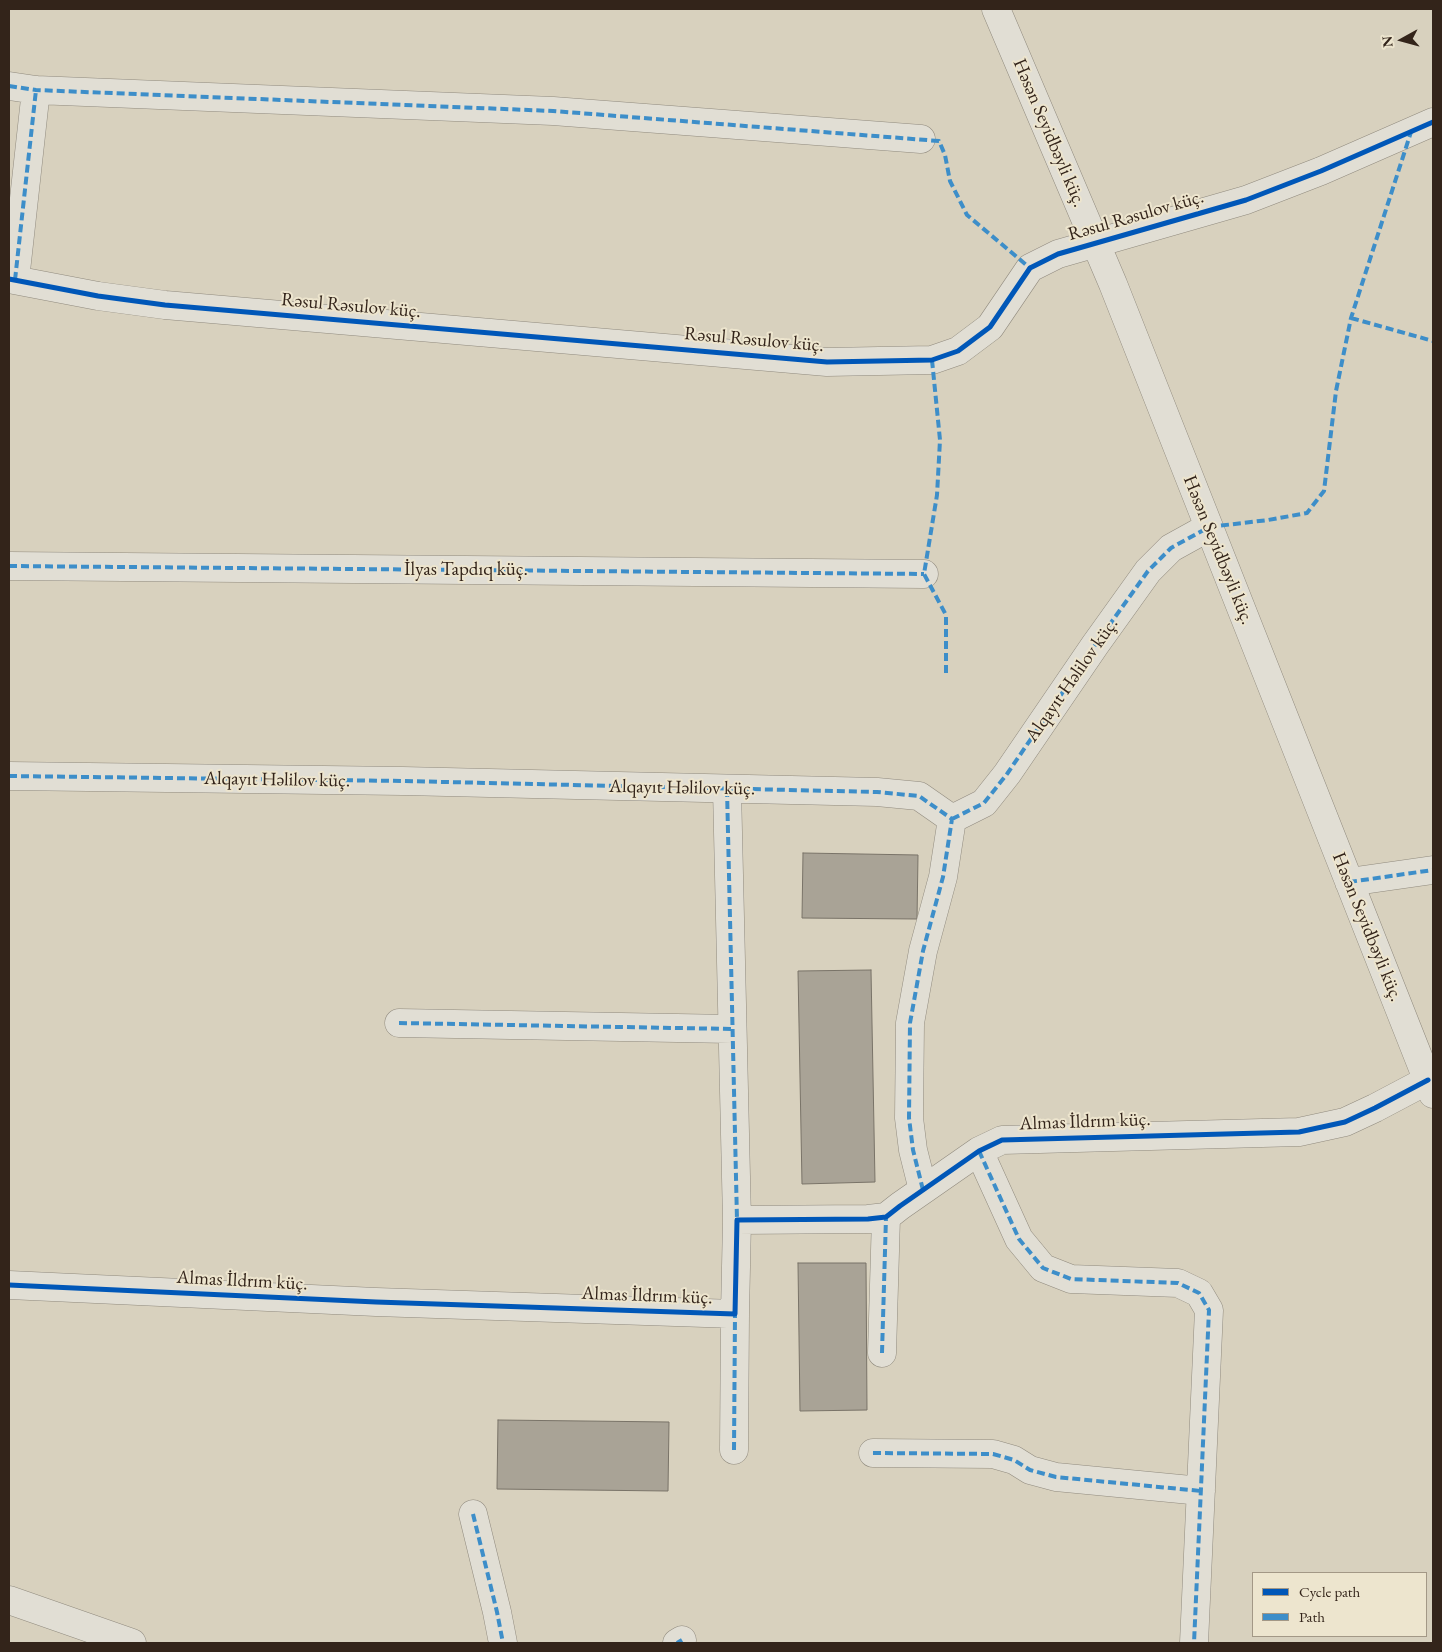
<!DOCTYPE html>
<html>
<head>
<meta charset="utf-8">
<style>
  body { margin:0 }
  #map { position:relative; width:1442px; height:1652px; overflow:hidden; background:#d8d1be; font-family:"EB Garamond",serif }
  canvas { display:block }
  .frame { position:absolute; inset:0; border:10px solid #33241a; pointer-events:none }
  .legend { position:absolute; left:1252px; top:1572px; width:175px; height:65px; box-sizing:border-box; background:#ede5ce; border:1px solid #a39886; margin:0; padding:6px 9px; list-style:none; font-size:15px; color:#33241a }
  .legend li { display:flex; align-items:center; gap:10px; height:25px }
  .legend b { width:25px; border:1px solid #a39886 }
  .north { position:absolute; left:1377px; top:15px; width:50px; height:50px; -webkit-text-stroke:4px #ede5ce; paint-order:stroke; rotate:263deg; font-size:14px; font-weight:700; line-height:20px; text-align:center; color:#33241a }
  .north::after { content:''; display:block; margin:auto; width:18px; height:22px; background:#33241a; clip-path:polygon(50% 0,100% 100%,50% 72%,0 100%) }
</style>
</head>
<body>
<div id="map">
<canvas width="1442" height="1652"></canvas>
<div class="frame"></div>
<ul class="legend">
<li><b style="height:6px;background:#0057b8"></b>Cycle path</li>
<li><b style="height:6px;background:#3d8ec9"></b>Path</li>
</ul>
<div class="north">N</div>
</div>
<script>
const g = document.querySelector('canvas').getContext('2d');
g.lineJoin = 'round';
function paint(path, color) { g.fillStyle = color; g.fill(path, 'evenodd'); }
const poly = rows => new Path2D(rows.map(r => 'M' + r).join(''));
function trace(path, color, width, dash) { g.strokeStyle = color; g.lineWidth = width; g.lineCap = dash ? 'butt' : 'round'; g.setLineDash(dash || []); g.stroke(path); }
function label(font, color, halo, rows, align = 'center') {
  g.font = font + ' "EB Garamond",serif'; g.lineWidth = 4; g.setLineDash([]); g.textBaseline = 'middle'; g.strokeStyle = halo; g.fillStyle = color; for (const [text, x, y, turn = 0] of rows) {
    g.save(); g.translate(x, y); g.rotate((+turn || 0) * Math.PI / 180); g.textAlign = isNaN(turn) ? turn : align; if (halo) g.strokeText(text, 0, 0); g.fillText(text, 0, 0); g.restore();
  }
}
const building = poly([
  [803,853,918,855,917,919,802,918,803,853],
  [871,970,875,1182,802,1184,798,971,871,970],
  [798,1263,866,1263,867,1410,800,1411,798,1263],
  [498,1420,669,1422,668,1491,497,1489,498,1420]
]);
const minor = poly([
  [996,9,1113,284,1433,1094],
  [9,86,36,90,553,111,921,139],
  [9,279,98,296,165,305,827,362,932,360,958,351,990,327,1030,268,1058,254,1246,200,1321,171,1433,122],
  [15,280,36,90],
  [9,566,924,574],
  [9,776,403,781,877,792,919,796,952,819],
  [727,789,737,1220],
  [952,819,984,803,1007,774,1095,645,1148,571,1171,548,1209,527],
  [1349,882,1433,870],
  [399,1023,732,1029],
  [979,1151,1019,1239,1043,1268,1071,1279,1178,1283,1199,1293,1209,1310,1194,1643],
  [923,1190,913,1150,909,1118,910,1023,923,951,943,877,952,819],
  [9,1285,376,1302,735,1314,737,1220,868,1219,886,1217,900,1206,979,1151,1002,1140,1299,1132,1345,1122,1375,1108,1428,1080],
  [882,1353,886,1217],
  [734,1450,735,1314],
  [873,1453,993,1454,1014,1460,1030,1470,1056,1477,1201,1491],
  [473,1514,497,1612,503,1643],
  [9,1600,132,1643],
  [677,1643,682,1640]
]);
const quiet = poly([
  [9,86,36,90,553,111,939,141,945,155,950,181,967,215,1030,268],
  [15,280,36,90],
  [1351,318,1433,341],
  [932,360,940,440,937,495,924,574,946,615,946,677],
  [9,566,924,574],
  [9,776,403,781,877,792,919,796,952,819],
  [727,789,737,1220],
  [952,819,984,803,1007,774,1095,645,1148,571,1171,548,1209,527,1268,520,1307,513,1324,491,1336,391,1351,318,1411,132],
  [1349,882,1433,870],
  [399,1023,732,1029],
  [979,1151,1019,1239,1043,1268,1071,1279,1178,1283,1199,1293,1209,1310,1194,1643],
  [923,1190,913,1150,909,1118,910,1023,923,951,943,877,952,819],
  [882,1353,886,1217],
  [734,1450,735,1314],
  [873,1453,993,1454,1014,1460,1030,1470,1056,1477,1201,1491],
  [473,1514,497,1612,503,1643],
  [677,1643,682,1640]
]);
const cycleway = poly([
  [9,279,98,296,165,305,827,362,932,360,958,351,990,327,1030,268,1058,254,1246,200,1321,171,1433,122],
  [9,1285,376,1302,735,1314,737,1220,868,1219,886,1217,900,1206,979,1151,1002,1140,1299,1132,1345,1122,1375,1108,1428,1080]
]);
const streetNames = [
  ["Həsən Seyidbəyli küç.",1049,133,67],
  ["Rəsul Rəsulov küç.",1136,216,-16],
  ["Rəsul Rəsulov küç.",351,306,5],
  ["Rəsul Rəsulov küç.",754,340,5],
  ["Həsən Seyidbəyli küç.",1218,550,68],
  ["İlyas Tapdıq küç.",466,570],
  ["Alqayıt Həlilov küç.",1072,680,-55],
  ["Alqayıt Həlilov küç.",277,780,1],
  ["Alqayıt Həlilov küç.",682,788,1],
  ["Həsən Seyidbəyli küç.",1367,927,68],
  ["Almas İldrım küç.",1085,1122,-2],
  ["Almas İldrım küç.",242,1281,3],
  ["Almas İldrım küç.",647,1296,2]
];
paint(building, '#a9a396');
trace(building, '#797368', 1);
trace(minor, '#908a7e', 29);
trace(minor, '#e1ded4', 28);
trace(quiet, '#3d8ec9', 4, [8, 4]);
trace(cycleway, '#0057b8', 5);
label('19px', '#33241a', '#ede5ce', streetNames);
</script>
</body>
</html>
